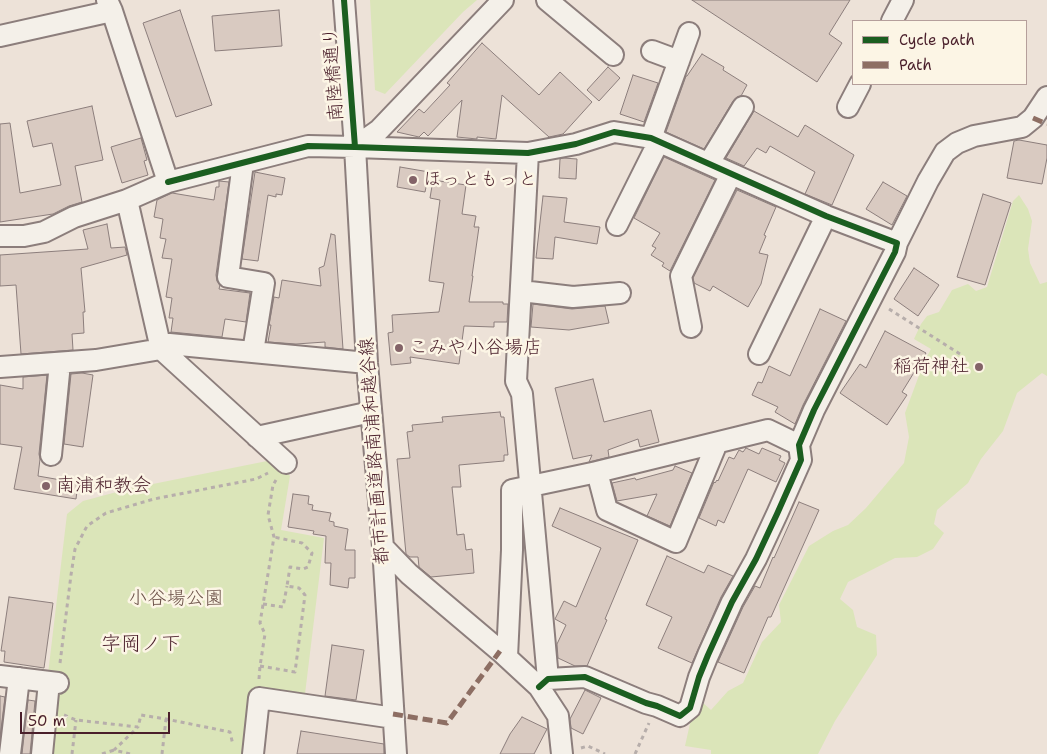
<!DOCTYPE html>
<html>
<head>
<meta charset="utf-8">
<style>
  body { margin:0 }
  #map { position:relative; width:1047px; height:754px; overflow:hidden; background:#ede2d8; font-family:"Shantell Sans",sans-serif }
  canvas { display:block }
  .legend { position:absolute; left:852px; top:20px; width:175px; height:65px; box-sizing:border-box; background:#fcf5e5; border:1px solid #b59f9b; margin:0; padding:6px 9px; list-style:none; font-size:15px; color:#4a1f2b }
  .legend li { display:flex; align-items:center; gap:10px; height:25px }
  .legend b { width:25px; border:1px solid #b59f9b }
  .scale { position:absolute; left:20px; top:712px; width:150px; height:22px; box-sizing:border-box; border:2px solid #4a1f2b; border-top:0; padding-left:6px; font-size:15px; line-height:18px; white-space:nowrap; color:#4a1f2b; -webkit-text-stroke:4px #fcf5e5; paint-order:stroke }
</style>
</head>
<body>
<div id="map">
<canvas width="1047" height="754"></canvas>
<ul class="legend">
<li><b style="height:6px;background:#1b5e20"></b>Cycle path</li>
<li><b style="height:6px;background:#8d6e63"></b>Path</li>
</ul>
<div class="scale">50 m</div>
</div>
<script>
const g = document.querySelector('canvas').getContext('2d');
g.lineJoin = 'round';
function paint(path, color) { g.fillStyle = color; g.fill(path, 'evenodd'); }
const poly = rows => new Path2D(rows.map(r => 'M' + r).join(''));
function trace(path, color, width, dash) { g.strokeStyle = color; g.lineWidth = width; g.lineCap = dash ? 'butt' : 'round'; g.setLineDash(dash || []); g.stroke(path); }
function label(font, color, halo, rows, align = 'center') {
  g.font = font + ' "Shantell Sans","Klee One",sans-serif'; g.lineWidth = 5; g.setLineDash([]); g.textBaseline = 'middle'; g.strokeStyle = halo; g.fillStyle = color; for (const [text, x, y, turn = 0] of rows) {
    g.save(); g.translate(x, y); g.rotate((+turn || 0) * Math.PI / 180); g.textAlign = isNaN(turn) ? turn : align; if (halo) g.strokeText(text, 0, 0); g.fillText(text, 0, 0); g.restore();
  }
}
const green = poly([
  [370,0,477,0,463,12,385,94,375,90],
  [1019,195,1028,209,1032,221,1028,249,1030,263,1040,284,1047,282,1047,376,1042,373,1017,393,1003,431,981,459,968,483,937,510,934,524,944,533,933,549,917,557,895,558,848,582,840,599,853,610,857,627,876,635,877,655,835,721,818,754,711,754,711,750,685,746,691,719,702,702,711,710,728,691,743,683,762,642,781,622,779,605,809,546,833,531,848,525,866,508,904,463,909,437,905,413,924,362,931,349,914,339,921,324,927,316,939,312,952,290,968,284,976,291,987,287,1013,201],
  [272,460,281,466,290,476,281,530,324,538,305,694,254,688,248,754,49,754,48,674,67,514,83,501,128,489]
]);
const building = poly([
  [692,0,850,0,829,34,842,43,817,82,692,0],
  [180,10,212,105,176,117,143,23,180,10],
  [279,10,282,46,215,51,212,16,279,10],
  [482,43,539,95,560,72,592,102,563,134,549,137,502,95,496,139,477,137,477,139,457,137,462,100,428,136,424,132,419,137,397,132,419,109,424,113,450,85,447,83,482,43],
  [702,54,724,67,723,70,747,85,741,96,737,97,733,101,704,149,666,132,686,76,687,76,702,54],
  [608,67,620,78,599,101,587,90,608,67],
  [633,75,658,83,644,122,620,114,633,75],
  [92,106,103,160,75,166,82,202,69,206,53,214,0,222,0,124,10,123,20,193,61,185,52,143,33,147,27,121,92,106],
  [754,111,798,137,805,125,854,155,832,205,805,194,815,172,770,146,766,153,757,148,744,166,726,158,754,111],
  [141,138,147,160,144,161,148,175,122,183,111,147,141,138],
  [1019,140,1047,145,1047,158,1042,184,1007,178,1014,141,1019,140],
  [664,157,715,180,670,271,662,266,664,263,651,255,656,248,652,246,660,233,634,218,664,157],
  [563,158,577,159,576,179,559,178,560,159,563,158],
  [400,167,429,172,425,192,397,187,400,167],
  [255,172,285,178,282,195,276,194,276,197,268,195,258,261,242,259,255,172],
  [433,180,466,185,462,214,476,216,474,227,479,227,472,276,473,276,469,302,503,302,503,304,508,304,507,322,494,322,494,327,464,326,459,364,410,357,411,363,391,365,388,333,393,332,392,315,439,312,444,283,429,281,440,200,430,198,433,180],
  [219,181,229,182,216,275,217,281,220,285,219,289,250,293,246,322,225,319,222,337,171,332,173,318,169,318,172,298,166,297,172,259,162,258,166,239,160,238,163,219,154,217,157,200,172,193,214,200,216,187,219,187,219,181],
  [883,182,907,196,892,225,866,209,883,182],
  [737,190,776,207,764,235,766,236,759,253,768,255,761,284,748,307,713,286,710,291,694,283,693,278,737,190],
  [983,194,1011,203,985,285,957,277,983,194],
  [543,196,567,198,564,222,600,227,597,244,555,237,553,259,536,258,543,196],
  [107,224,111,248,125,247,127,255,81,268,85,312,83,312,84,333,72,334,73,350,21,354,16,285,0,286,0,255,88,249,83,230,107,224],
  [331,234,335,235,343,349,325,347,325,342,296,344,268,342,271,325,269,325,274,297,279,298,282,280,321,286,319,268,324,266,331,234],
  [914,268,939,285,918,316,894,299,914,268],
  [533,304,572,309,605,306,609,323,569,330,531,327,533,304],
  [820,309,846,321,803,405,795,424,775,412,778,407,752,395,758,382,762,383,769,366,790,376,820,309],
  [885,331,926,353,902,392,907,395,887,425,840,393,860,364,866,368,885,331],
  [82,373,93,375,83,447,64,444,71,374,82,373],
  [47,375,39,454,40,459,38,476,78,483,76,499,14,489,22,447,0,444,0,385,23,389,23,377,47,375],
  [593,379,604,422,651,410,659,442,640,447,638,439,608,450,609,457,589,462,592,455,573,459,555,388,593,379],
  [500,412,501,417,504,417,508,455,504,455,504,461,459,465,461,487,452,487,457,535,464,534,466,550,472,549,474,573,431,577,419,567,418,557,410,557,406,554,397,459,410,458,407,432,413,431,412,425,443,422,442,417,500,412],
  [746,448,759,454,762,448,781,456,779,460,785,463,776,482,748,469,724,523,718,520,716,526,699,518,714,482,715,483,717,480,718,481,729,457,734,459,739,450,743,452,746,448],
  [675,466,692,473,670,526,647,516,657,494,617,501,612,483,635,478,636,480,673,470,675,466],
  [293,494,309,496,308,504,313,505,312,510,331,513,329,521,334,522,334,526,348,529,345,550,355,550,355,578,349,578,348,588,330,585,331,563,325,563,326,536,313,534,314,531,288,527,293,494],
  [799,502,819,510,771,617,768,617,744,673,718,662,743,607,755,586,760,588,773,557,774,558,799,502],
  [560,508,638,540,605,619,607,620,587,666,575,666,558,658,557,644,566,625,555,619,564,601,576,607,601,548,552,526,560,508],
  [667,556,704,573,708,565,733,576,721,597,692,663,658,648,672,617,646,605,667,556],
  [9,597,53,603,44,668,4,662,5,651,1,651,9,597],
  [332,645,364,650,356,700,325,696,332,645],
  [585,690,601,698,583,734,571,728,570,719,585,690],
  [0,696,5,697,0,737,0,696],
  [28,700,35,701,30,754,22,754,28,700],
  [522,717,547,729,534,754,500,754,510,734,522,717],
  [301,731,384,744,384,754,297,754,301,731]
]);
const path = poly([
  [889,309,960,354],
  [263,604,283,607,287,586],
  [60,663,71,575,75,549,87,526,106,513,154,499,256,479,268,473],
  [260,666,295,672,305,595,299,588,287,586,290,567,303,569,308,567,312,553,302,543,274,537],
  [259,679,260,666,265,634,260,623,274,537,268,515,273,485,276,480],
  [64,715,76,720,138,727,141,715,166,719,230,732,233,745],
  [581,748,588,746,605,754],
  [72,754,76,720],
  [102,754,114,750],
  [130,754,114,750,137,728],
  [162,754,166,719],
  [635,754,649,723]
]);
const minor = poly([
  [107,0,112,11,168,182,127,200,161,349,286,463],
  [344,0,355,147,367,363,383,547,396,754],
  [547,0,613,55],
  [892,21,903,0],
  [0,36,112,11],
  [652,51,679,61],
  [848,107,860,84],
  [651,138,689,33],
  [355,147,379,130,503,0],
  [528,153,516,381,522,394,548,679],
  [243,163,228,277,264,283,253,352],
  [709,163,743,107],
  [168,182,308,146,355,147,528,153,576,144,614,132,651,138,826,216,897,243],
  [617,225,659,141],
  [0,236,24,236,44,232,74,217,127,200],
  [521,291,573,297,620,293],
  [691,327,681,276,731,174],
  [159,343,367,363],
  [759,354,826,216],
  [0,367,96,360,161,349],
  [257,437,371,412],
  [51,455,60,363],
  [597,472,607,510,676,542,717,443],
  [383,547,409,574,500,651,539,687,558,716,562,754],
  [507,657,512,550,512,490,597,472,768,430,799,445],
  [0,676,58,683],
  [539,687,548,679,585,677,646,703,657,706,680,716,690,708,699,677,708,655,732,602,756,559,777,514,801,460,799,445,814,410,895,252,897,243,928,181,945,152,957,143,974,136,1022,127,1033,118,1047,97],
  [10,754,19,678],
  [42,754,49,682],
  [253,754,259,698,394,718]
]);
const quiet = poly([
  [1033,118,1047,124],
  [393,714,447,723,500,651]
]);
const cycleway = poly([
  [344,0,355,147],
  [168,182,308,146,355,147,528,153,576,144,614,132,651,138,826,216,897,243,895,252,814,410,799,445,801,460,777,514,756,559,732,602,708,655,699,677,690,708,680,716,657,706,646,703,585,677,548,679,539,687]
]);
const markers = [
  [413,180,5,"#836368"],
  [399,348,5,"#836368"],
  [979,367,5,"#836368"],
  [46,486,5,"#836368"]
];
const streetNames = [
  ["南陸橋通り",334,74,-94],
  ["都市計画道路南浦和越谷線",375,451,-94]
];
const poiNames = [
  ["ほっともっと",423,180],
  ["こみや小谷場店",409,348],
  ["稲荷神社",969,367,"right"],
  ["南浦和教会",56,486]
];
const parkNames = [
  ["小谷場公園",176,599]
];
const neighbourhoodNames = [
  ["字岡ノ下",141,645]
];
paint(green, '#dbe5b9');
paint(building, '#d9cac1');
trace(building, '#8c7e7c', 1);
trace(minor, '#8c7e7c', 24);
trace(path, '#b7aeab', 3, [4, 4]);
trace(minor, '#f4f0e9', 20);
trace(quiet, '#8d6e63', 5, [10, 5]);
trace(cycleway, '#1b5e20', 6);
for (const [x, y, r, color] of markers) { const dot = new Path2D(); dot.arc(x, y, r, 0, 2 * Math.PI); g.fillStyle = color; g.fill(dot); trace(dot, '#fcf5e5', 2); }
label('19px', '#4a1f2b', '#fcf5e5', streetNames);
label('19px', '#4a1f2b', '#fcf5e5', poiNames, 'left');
label('19px', '#6b5148', '#fcf5e5', parkNames);
label('20px', '#4a1f2b', '#fcf5e5', neighbourhoodNames);
</script>
</body>
</html>
